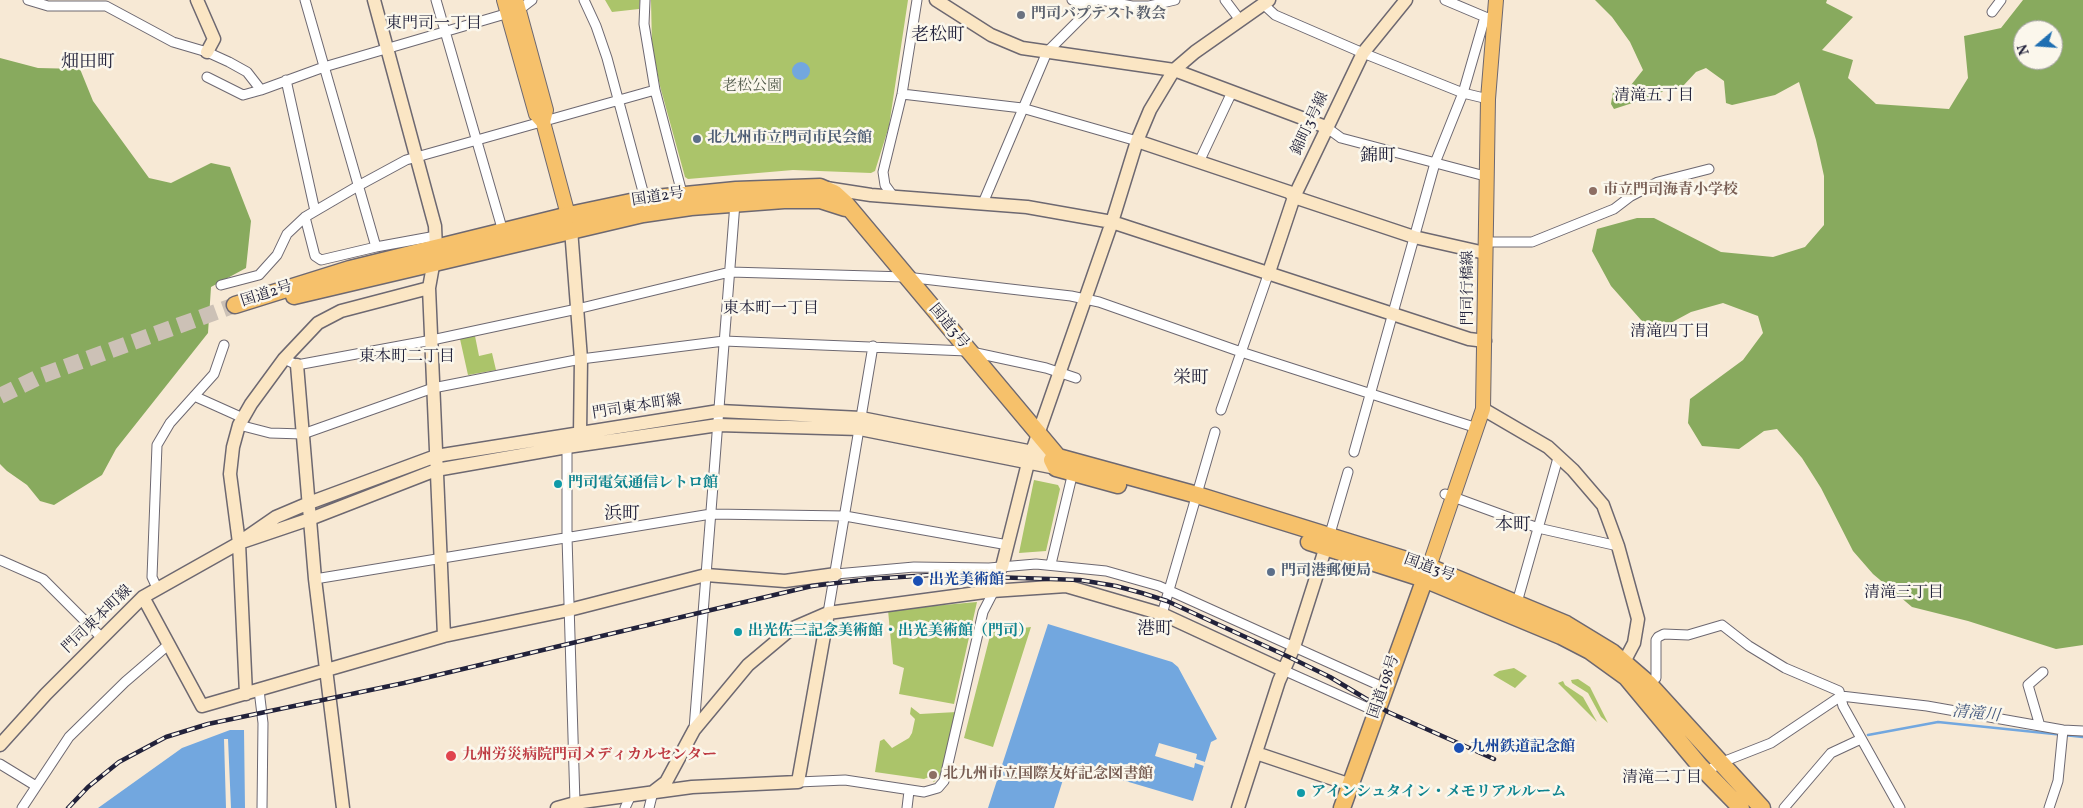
<!DOCTYPE html>
<html>
<head>
<meta charset="utf-8">
<style>
  body { margin:0 }
  #map { position:relative; width:2083px; height:808px; overflow:hidden; background:#f7e9d5; font-family:Vollkorn,serif }
  canvas { display:block }
  .north { position:absolute; left:2013px; top:20px; width:50px; height:50px; box-sizing:border-box; background:#fbf7ec; border:1px solid #a4a2a5; border-radius:50%; rotate:252deg; font-size:14px; font-weight:700; line-height:20px; text-align:center; color:#22223b }
  .north::after { content:''; display:block; margin:auto; width:18px; height:22px; background:#1f6fb2; clip-path:polygon(50% 0,100% 100%,50% 72%,0 100%) }
</style>
</head>
<body>
<div id="map">
<canvas width="2083" height="808"></canvas>
<div class="north">N</div>
</div>
<script>
const g = document.querySelector('canvas').getContext('2d');
g.lineJoin = 'round';
function paint(path, color) { g.fillStyle = color; g.fill(path, 'evenodd'); }
const poly = rows => new Path2D(rows.map(r => 'M' + r).join(''));
function trace(path, color, width, dash) { g.strokeStyle = color; g.lineWidth = width; g.lineCap = dash ? 'butt' : 'round'; g.setLineDash(dash || []); g.stroke(path); }
function label(font, color, halo, rows, align = 'center') {
  g.font = font + ' Vollkorn,"Noto Serif JP",serif'; g.lineWidth = 5; g.setLineDash([]); g.textBaseline = 'middle'; g.strokeStyle = halo; g.fillStyle = color; for (const [text, x, y, turn = 0] of rows) {
    g.save(); g.translate(x, y); g.rotate((+turn || 0) * Math.PI / 180); g.textAlign = isNaN(turn) ? turn : align; if (halo) g.strokeText(text, 0, 0); g.fillText(text, 0, 0); g.restore();
  }
}
const green = poly([
  [605,0,640,0,639,9,612,12],
  [651,0,908,0,889,126,875,171,871,173,793,170,688,179,685,177,660,86,652,46],
  [475,336,479,356,492,353,496,370,468,375,460,339],
  [1034,480,1058,485,1060,489,1046,551,1019,553],
  [977,602,954,704,899,694,904,668,893,664,888,610],
  [1031,627,993,747,964,738,991,632],
  [1514,668,1527,676,1515,688,1493,675,1499,671],
  [1578,679,1590,687,1608,723,1601,717,1588,693,1572,683,1571,680],
  [1563,681,1565,685,1583,697,1597,722,1558,683],
  [911,707,920,714,957,712,947,757,941,774,934,782,929,777,924,779,875,772,880,741,884,739,892,748,909,738,912,733,915,719,910,714]
]);
const forest = poly([
  [1595,0,1827,0,1826,3,1853,17,1822,50,1853,60,1848,78,1876,104,1949,109,1968,78,1964,36,2001,28,2023,0,2083,0,2083,645,2056,649,1968,621,1912,607,1873,574,1853,551,1821,488,1802,458,1777,429,1764,431,1739,449,1702,446,1688,423,1690,399,1743,360,1763,333,1758,316,1723,303,1691,312,1665,326,1649,329,1611,286,1592,251,1597,229,1637,218,1654,218,1721,252,1773,257,1805,247,1824,225,1824,176,1816,140,1799,82,1775,95,1732,105,1726,103,1724,81,1706,68,1696,72,1683,86,1668,88,1657,95,1614,109,1611,104,1613,92,1619,86,1627,90,1643,70,1630,42,1612,17],
  [2023,30,2053,30,2053,60,2023,60],
  [0,58,38,68,80,69,93,101,149,178,171,183,211,163,230,167,251,221,246,268,211,287,208,333,116,449,102,475,54,505,40,501,27,485,7,471,0,464]
]);
const water = poly([
  '792 71a9 9 0 1 1 18 0a9 9 0 1 1-18 0Z',
  [1048,624,1172,662,1178,667,1217,739,1211,742,1193,801,1068,764,1054,808,988,808],
  [230,730,244,730,245,808,98,808,182,748]
]);
const pier = poly([
  [224,739,228,739,231,808,226,808],
  [1159,743,1197,754,1196,759,1205,762,1204,766,1195,763,1194,768,1155,756]
]);
const stream = poly([
  [1868,735,1938,722,2083,737]
]);
const highwayTunnel = poly([
  [0,396,43,375,235,305]
]);
const street = poly([
  [28,0,48,6,106,6,173,42,207,52,229,62,247,72,261,90,324,67,519,10,532,0],
  [305,0,376,247],
  [436,0,504,235],
  [584,0,596,26,607,58,645,199],
  [645,0,644,24,655,90,683,197],
  [1072,0,1085,4,1095,1],
  [1101,0,1132,6,1149,6,1175,0],
  [1225,0,1240,20],
  [1445,0,1490,19],
  [1263,4,1275,15,1363,53,1463,93,1488,99],
  [1992,12,2001,0],
  [207,77,243,95,261,90],
  [286,80,315,211],
  [902,94,1022,108,1137,141],
  [1326,127,1341,138,1485,176],
  [1199,162,1232,92],
  [893,196,885,185,883,172,902,94,917,0],
  [983,203,1047,52,1085,14,1094,0],
  [305,217,315,256,321,260,376,247,436,236],
  [1486,242,1532,242,1614,209,1631,196,1658,182,1709,169],
  [221,285,259,275,277,255,287,234,305,217,358,186,406,160,655,90],
  [284,359,297,365,432,340,577,309,730,272,906,277,1071,296,1099,302,1241,352,1477,428],
  [194,396,243,418],
  [1221,410,1268,275],
  [239,425,270,433,303,434,433,388,581,359,724,341,967,351,1046,368,1076,378],
  [567,447,567,537,575,803],
  [1354,452,1435,163,1463,93,1485,17],
  [1445,494,1538,528,1618,546],
  [1329,537,1348,472],
  [0,560,43,579,102,638],
  [1051,564,1073,472],
  [836,574,914,567,989,568,1036,564,1106,571,1159,586,1385,688],
  [315,579,711,514,845,516,1008,545],
  [157,588,152,577,157,445,170,423,214,374,224,345],
  [1516,606,1558,458],
  [828,613,873,346],
  [1162,614,1215,432],
  [1283,670,1377,712],
  [1648,683,1656,678,1656,640,1658,637,1664,634,1688,635,1722,625,1749,646,1785,668,1839,691,1843,706,1900,808],
  [259,690,263,723,262,808],
  [2040,726,2028,685,2043,672],
  [694,729,735,203],
  [0,764,36,786],
  [1706,772,1720,763,1771,743,1841,696,1927,706,2063,730,2083,731],
  [798,782,845,780,924,792,938,788,944,781,983,612,998,583,1002,567],
  [22,808,69,737,125,682,168,645],
  [625,808,631,795],
  [649,808,653,792],
  [907,808,909,791],
  [1784,808,1831,753,1861,739],
  [2049,808,2058,781,2063,730]
]);
const secondary = poly([
  [197,0,214,39,207,52],
  [374,0,435,226,436,249,429,288,444,636],
  [936,0,991,35,1022,48,1174,70,1326,127],
  [1137,141,1289,192,1294,197,1414,237,1485,253],
  [826,188,871,195,1027,207,1112,222,1469,339,1485,341],
  [571,229,581,359,580,434,575,439],
  [1268,275,1294,197,1363,53,1406,0],
  [297,365,315,579,343,808],
  [1483,409,1548,447,1573,470,1603,505,1618,546,1638,619,1634,643,1624,662],
  [247,537,276,517,309,503,436,456,719,411,861,418,1058,457],
  [1002,567,1028,463,1112,222,1137,141,1150,110,1174,70,1195,52,1269,0],
  [143,597,202,706,444,636,569,610,706,575,785,581,836,574],
  [246,694,239,543,230,474,233,447,239,425,251,404,284,359,318,323,341,311,429,288],
  [0,745,46,694,143,597,239,543,310,519,436,470,567,447,718,425,860,429,1056,468],
  [1256,753,1351,785],
  [653,792,666,782,694,730,748,665,791,629,828,613,992,591,1066,586,1162,614,1283,670],
  [557,808,575,803,692,787,798,782,828,613],
  [1238,808,1279,681,1294,647,1328,540]
]);
const primary = poly([
  [504,0,536,114,543,122,571,226],
  [516,0,546,110,543,122],
  [1429,567,1483,409,1488,99,1496,0]
]);
const highway = poly([
  [294,296,643,214,691,207,784,200,820,200,845,208],
  [235,305,350,269,569,215,645,199,736,190,820,187,834,193,846,204,1058,457,1197,495,1429,567,1566,624,1612,652,1648,683,1762,808],
  [1052,460,1056,468,1118,485],
  [1309,542,1424,579,1561,636,1590,651,1626,677,1700,766,1741,808],
  [1342,808,1428,570]
]);
const rail = poly([
  [68,808,88,787,119,762,166,737,208,724,404,683,812,586,870,579,931,575,1080,580,1116,586,1142,593,1167,601,1289,657,1330,677,1388,712,1494,759]
]);
const markers = [
  [1021,15,5,"#6b7280"],
  [697,139,5,"#5c6f8a"],
  [1593,191,5,"#8d6e63"],
  [558,484,5,"#0f9aa8"],
  [1271,572,5,"#5c6f8a"],
  [918,581,6,"#1a4fb4"],
  [738,632,5,"#0f9aa8"],
  [1459,748,6,"#1a4fb4"],
  [451,756,6,"#e0444e"],
  [933,775,5,"#8d6e63"],
  [1301,793,5,"#0f9aa8"]
];
const worshipNames = [
  ["門司バプテスト教会",1031,15]
];
const parkNames = [
  ["老松公園",752,87]
];
const streetNames = [
  ["錦町3号線",1311,124,-65],
  ["国道2号",658,198,-9],
  ["門司行橋線",1469,288,-90],
  ["国道2号",267,295,-18],
  ["国道3号",948,327,50],
  ["門司東本町線",637,408,-9],
  ["国道3号",1429,569,20],
  ["門司東本町線",98,620,-44],
  ["国道198号",1385,687,-71]
];
const serviceNames = [
  ["北九州市立門司市民会館",707,139],
  ["門司港郵便局",1281,572]
];
const educationNames = [
  ["市立門司海青小学校",1603,191],
  ["北九州市立国際友好記念図書館",943,775]
];
const cultureNames = [
  ["門司電気通信レトロ館",568,484],
  ["出光佐三記念美術館・出光美術館（門司）",748,632],
  ["アインシュタイン・メモリアルルーム",1311,793]
];
const transitNames = [
  ["出光美術館",929,581],
  ["九州鉄道記念館",1470,748]
];
const healthNames = [
  ["九州労災病院門司メディカルセンター",462,756]
];
const neighbourhoodNames = [
  ["東門司一丁目",434,25],
  ["清滝五丁目",1654,97],
  ["東本町一丁目",771,310],
  ["清滝四丁目",1670,333],
  ["東本町二丁目",407,358],
  ["清滝三丁目",1904,594],
  ["清滝二丁目",1662,779]
];
const waterNames = [
  ["清滝川",1976,715,6]
];
const quarterNames = [
  ["老松町",938,37],
  ["畑田町",88,64],
  ["錦町",1378,158],
  ["栄町",1191,380],
  ["浜町",622,516],
  ["本町",1513,527],
  ["港町",1155,631]
];
paint(green, '#abc46a');
paint(forest, '#88aa5e');
paint(water, '#72a7df');
paint(pier, '#f7e9d5');
trace(stream, '#72a7df', 2.5);
trace(highwayTunnel, '#ccc1b6', 16, [16, 8]);
trace(street, '#6d6871', 11);
trace(secondary, '#6d6871', 15);
trace(primary, '#6d6871', 16);
trace(highway, '#6d6871', 19);
trace(street, '#fff', 9);
trace(secondary, '#fbe6c4', 12);
trace(primary, '#f6c16b', 14);
trace(highway, '#f6c16b', 16);
trace(rail, '#22223b', 4.5);
trace(rail, '#fbf7ec', 2.5, [8]);
for (const [x, y, r, color] of markers) { const dot = new Path2D(); dot.arc(x, y, r, 0, 2 * Math.PI); g.fillStyle = color; g.fill(dot); trace(dot, '#fbf7ec', 2); }
label('bold 15px', '#5b616d', '#fbf7ec', worshipNames, 'left');
label('15px', '#525b4b', '#fbf7ec', parkNames);
label('15px', '#22223b', '#fbf7ec', streetNames);
label('bold 15px', '#4e5e75', '#fbf7ec', serviceNames, 'left');
label('bold 15px', '#785e54', '#fbf7ec', educationNames, 'left');
label('bold 15px', '#0d838f', '#fbf7ec', cultureNames, 'left');
label('bold 15px', '#164399', '#fbf7ec', transitNames, 'left');
label('bold 15px', '#be3a42', '#fbf7ec', healthNames, 'left');
label('16px', '#22223b', '#fbf7ec', neighbourhoodNames);
label('italic 16px', '#42577d', '#fbf7ec', waterNames);
label('18px', '#22223b', '#fbf7ec', quarterNames);
</script>
</body>
</html>
